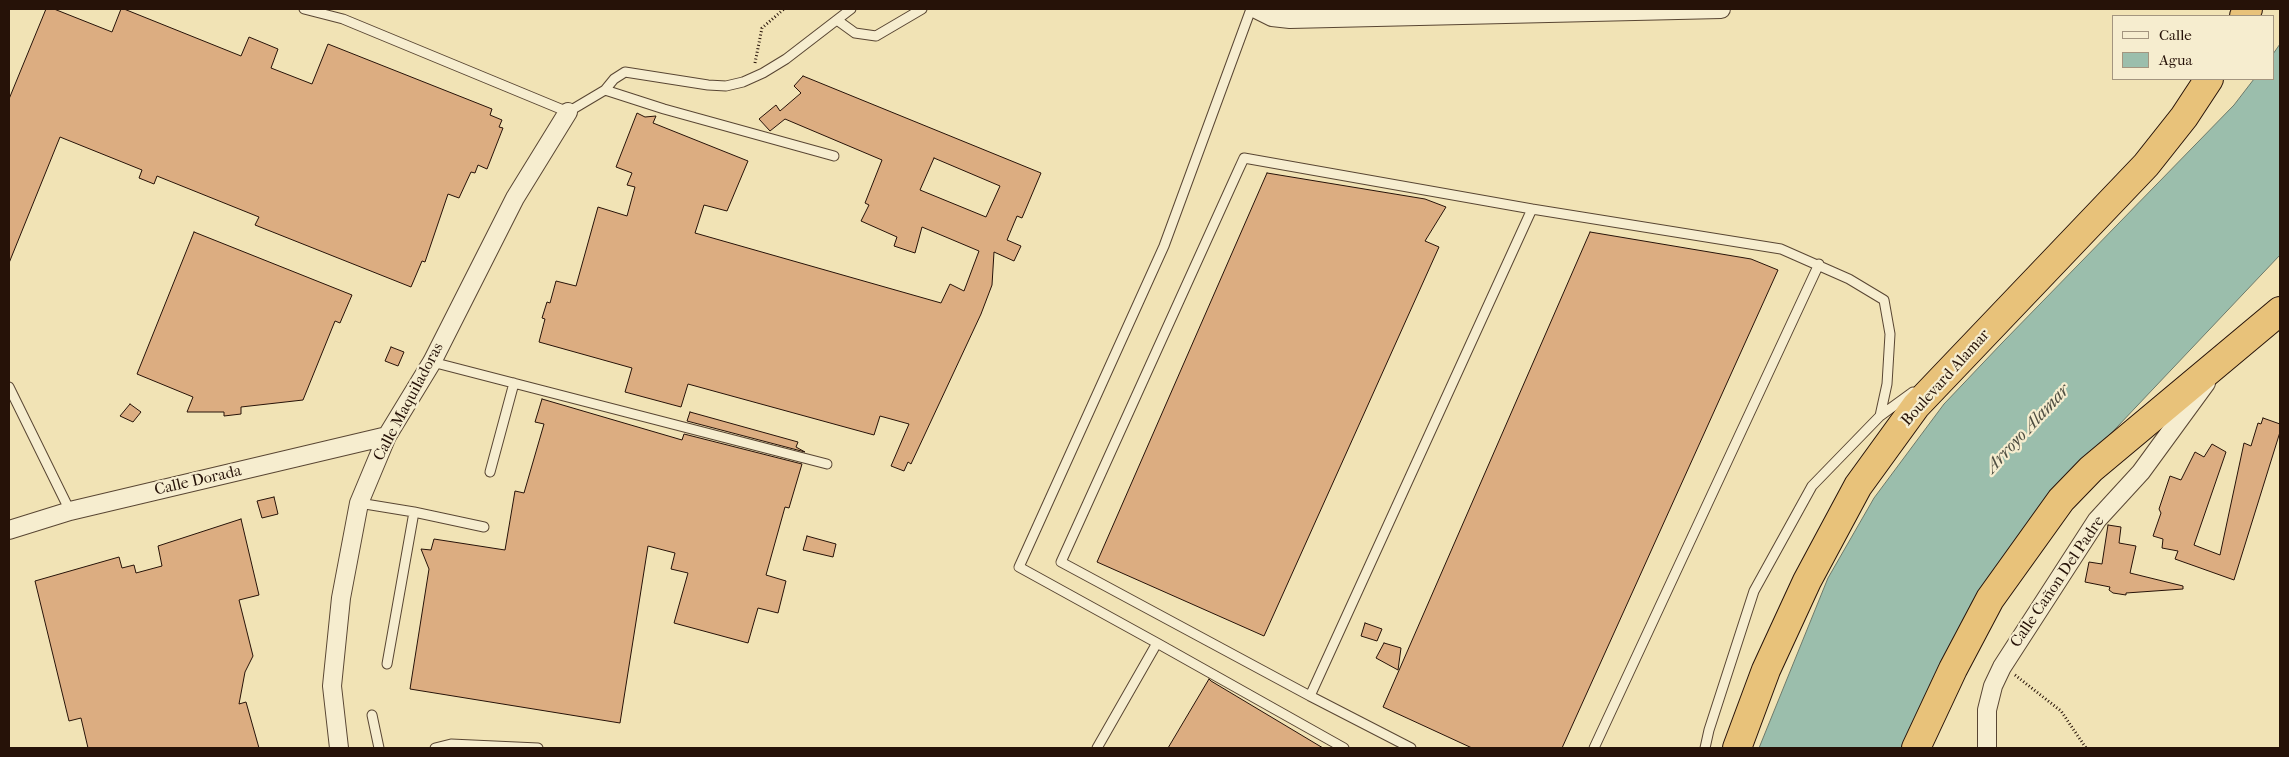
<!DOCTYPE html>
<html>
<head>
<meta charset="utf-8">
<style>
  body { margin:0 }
  #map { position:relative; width:2289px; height:757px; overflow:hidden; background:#f1e3b5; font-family:"IM FELL French Canon",serif }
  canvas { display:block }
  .frame { position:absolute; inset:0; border:10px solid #261208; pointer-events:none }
  .legend { position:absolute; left:2112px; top:15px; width:162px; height:65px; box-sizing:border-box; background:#f6edcf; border:1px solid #a3957f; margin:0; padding:6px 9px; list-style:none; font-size:15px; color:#261208 }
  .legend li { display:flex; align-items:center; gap:10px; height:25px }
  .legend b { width:25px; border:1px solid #a3957f }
</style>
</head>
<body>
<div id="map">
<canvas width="2289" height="757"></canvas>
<div class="frame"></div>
<ul class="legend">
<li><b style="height:6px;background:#f6edcf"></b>Calle</li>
<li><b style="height:14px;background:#9bbeac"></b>Agua</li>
</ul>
</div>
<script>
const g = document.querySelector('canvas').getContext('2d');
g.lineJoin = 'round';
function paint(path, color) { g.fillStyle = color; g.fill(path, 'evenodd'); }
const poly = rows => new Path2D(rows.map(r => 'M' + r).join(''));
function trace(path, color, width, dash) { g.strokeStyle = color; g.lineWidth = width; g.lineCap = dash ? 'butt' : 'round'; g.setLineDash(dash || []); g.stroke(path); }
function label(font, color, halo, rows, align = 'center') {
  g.font = font + ' "IM FELL French Canon",serif'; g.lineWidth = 4.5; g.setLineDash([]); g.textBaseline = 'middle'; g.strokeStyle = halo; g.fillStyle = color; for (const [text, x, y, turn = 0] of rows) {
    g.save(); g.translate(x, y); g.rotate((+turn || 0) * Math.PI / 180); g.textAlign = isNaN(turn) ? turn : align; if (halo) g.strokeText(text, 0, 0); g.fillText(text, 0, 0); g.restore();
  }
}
const water = poly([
  [2280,44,2280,255,2100,445,1913,748,1759,748,1828,578,1874,498,1944,404,2002,343,2234,105,2254,79,2273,79,2273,54,2280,44]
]);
const building = poly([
  [46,9,54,9,112,32,121,9,124,9,241,56,249,37,278,49,271,68,312,84,328,44,492,109,490,115,502,120,499,127,503,128,487,169,478,165,475,173,471,172,459,198,448,194,425,262,422,261,411,287,255,225,259,217,157,176,154,184,139,178,142,170,60,137,9,263,9,99,46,9],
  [803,76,1041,173,1022,218,1017,216,1007,240,1021,246,1014,261,994,252,992,285,981,314,911,464,908,462,904,471,891,466,909,424,880,416,874,435,688,384,681,407,625,392,632,368,539,342,545,319,542,318,547,302,550,303,556,281,576,286,598,207,627,216,635,187,627,185,632,173,616,167,637,113,645,117,656,116,653,123,748,161,727,211,704,205,695,233,941,303,950,284,964,291,979,251,922,227,915,253,894,246,897,237,861,221,869,205,865,203,882,160,785,119,770,131,759,119,776,105,780,111,801,93,794,86,803,76],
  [934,158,1000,186,986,217,920,190,934,158],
  [1267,173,1425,199,1446,207,1425,241,1439,247,1264,636,1097,562,1267,173],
  [194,232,352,295,340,323,335,321,303,400,241,407,241,414,224,416,224,412,187,412,193,397,137,374,194,232],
  [1590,232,1751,259,1778,270,1562,748,1472,748,1383,707,1590,232],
  [391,347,404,352,398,366,385,361,391,347],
  [542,399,682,440,684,434,802,464,789,508,785,507,766,575,786,581,778,613,758,608,748,643,674,623,688,573,671,569,675,553,648,546,620,723,410,689,429,569,421,549,431,550,434,539,505,550,515,491,524,493,544,424,535,422,542,399],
  [130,404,141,412,133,422,120,416,130,404],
  [690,412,798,442,796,447,805,452,687,421,690,412],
  [2263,418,2280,424,2280,432,2234,580,2175,559,2178,551,2162,548,2163,539,2153,536,2161,513,2159,509,2170,476,2181,480,2195,452,2204,457,2212,444,2226,452,2194,545,2220,555,2244,443,2251,446,2258,423,2261,424,2263,418],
  [274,497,278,514,262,518,257,501,274,497],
  [241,519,259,595,239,600,253,656,245,672,239,704,246,702,259,748,88,748,81,718,69,721,35,581,119,557,122,568,134,565,136,573,162,566,158,546,241,519],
  [2108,525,2121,527,2119,543,2136,546,2130,573,2183,586,2183,589,2126,593,2126,595,2113,593,2109,590,2110,587,2085,582,2089,562,2102,564,2108,525],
  [807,536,836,544,833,557,803,550,807,536],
  [1365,623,1382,629,1377,641,1361,636,1365,623],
  [1384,643,1401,648,1398,670,1376,658,1384,643],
  [1209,679,1211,681,1323,748,1168,748,1209,679]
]);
const path = poly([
  [755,63,762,28,784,9],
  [2015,675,2061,711,2086,748]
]);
const service = poly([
  [304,9,343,19,568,112,605,90,664,109,834,156],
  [837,20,855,33,876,36,922,9],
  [605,90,614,79,625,72,708,85,726,86,743,82,763,73,786,59,851,9],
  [432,362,827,464],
  [9,387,70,511],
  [490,472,514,383],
  [359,503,414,512,484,527],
  [1157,643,1344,748],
  [387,664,414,512],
  [1310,696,1061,562,1238,171,1244,158,1532,209],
  [372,715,379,748],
  [435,748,451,744,538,748],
  [1097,748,1157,643,1019,567,1164,246,1251,9],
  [1411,748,1310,696,1532,209,1781,249,1849,279,1884,300,1890,334,1887,384,1880,416],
  [1594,748,1819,264],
  [1705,748,1709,730,1754,591,1812,486,1880,416,1913,392]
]);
const minor = poly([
  [1256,9,1272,17,1290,19,1721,9],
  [9,530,70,511,387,436],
  [339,748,332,686,341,598,359,503,387,436,432,362,515,198,568,112],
  [1987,748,1987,710,1993,686,2002,667,2097,520,2141,472,2206,383]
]);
const trunk = poly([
  [2244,16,2248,9],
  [1737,748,1766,670,1807,581,1858,486,1916,406,2146,165,2184,117,2209,79],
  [1916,748,1953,669,1990,599,2061,500,2091,469,2280,311]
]);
const streetNames = [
  ["Boulevard Alamar",1946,378,-48],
  ["Calle Maquiladoras",409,402,-62],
  ["Calle Dorada",198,481,-13],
  ["Calle Cañon Del Padre",2058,582,-56]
];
const waterNames = [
  ["Arroyo Alamar",2028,429,-47]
];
paint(water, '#9bbeac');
trace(water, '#6c796a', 1);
paint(building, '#dcad81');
trace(building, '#261208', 1);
trace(service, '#594633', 11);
trace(minor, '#594633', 20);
trace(trunk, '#261208', 30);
trace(path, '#261208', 3, [1, 2.5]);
trace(service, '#f6edcf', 9);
trace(minor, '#f6edcf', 18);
trace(trunk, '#e8c27a', 28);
label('16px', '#261208', '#f6edcf', streetNames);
label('italic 18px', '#4f4e41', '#f6edcf', waterNames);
</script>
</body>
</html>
